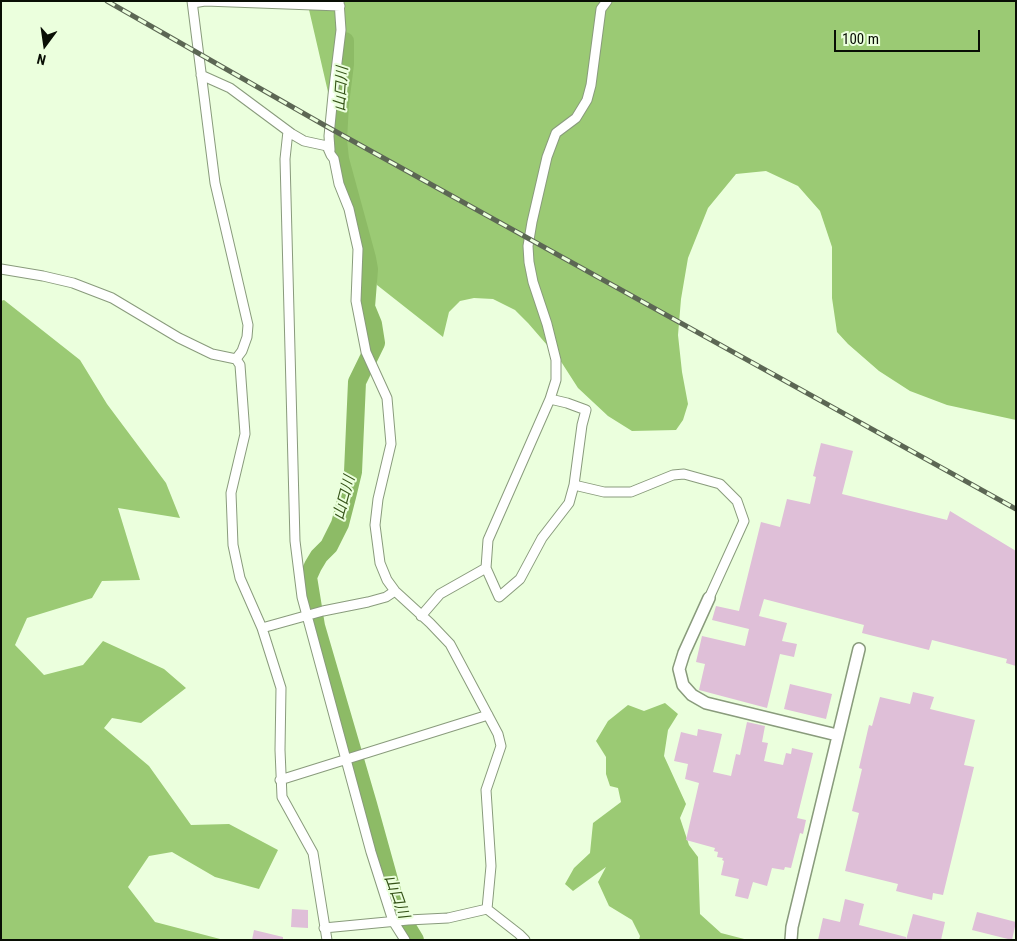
<!DOCTYPE html>
<html>
<head>
<meta charset="utf-8">
<style>
  body { margin:0 }
  #map { position:relative; width:1017px; height:941px; overflow:hidden; background:#ebffdd; font-family:"Roboto Condensed",sans-serif }
  canvas { display:block }
  .frame { position:absolute; inset:0; border:2px solid #090f05; pointer-events:none }
  .north { position:absolute; left:20px; top:20px; width:50px; height:50px; -webkit-text-stroke:4px #ebffdd; paint-order:stroke; rotate:194deg; font-size:14px; font-weight:700; line-height:20px; text-align:center; color:#090f05 }
  .north::after { content:''; display:block; margin:auto; width:18px; height:22px; background:#090f05; clip-path:polygon(50% 0,100% 100%,50% 72%,0 100%) }
  .scale { position:absolute; left:834px; top:30px; width:146px; height:22px; box-sizing:border-box; border:2px solid #090f05; border-top:0; padding-left:6px; font-size:15px; line-height:18px; white-space:nowrap; color:#090f05; -webkit-text-stroke:4px #ebffdd; paint-order:stroke }
</style>
</head>
<body>
<div id="map">
<canvas width="1017" height="941"></canvas>
<div class="frame"></div>
<div class="north">N</div>
<div class="scale">100 m</div>
</div>
<script>
const g = document.querySelector('canvas').getContext('2d');
g.lineJoin = 'round';
function paint(path, color) { g.fillStyle = color; g.fill(path, 'evenodd'); }
const poly = rows => new Path2D(rows.map(r => 'M' + r).join(''));
function trace(path, color, width, dash) { g.strokeStyle = color; g.lineWidth = width; g.lineCap = dash ? 'butt' : 'round'; g.setLineDash(dash || []); g.stroke(path); }
function label(font, color, halo, rows, align = 'center') {
  g.font = font + ' "Roboto Condensed","Noto Sans JP",sans-serif'; g.lineWidth = 4; g.setLineDash([]); g.textBaseline = 'middle'; g.strokeStyle = halo; g.fillStyle = color; for (const [text, x, y, turn = 0] of rows) {
    g.save(); g.translate(x, y); g.rotate((+turn || 0) * Math.PI / 180); g.textAlign = isNaN(turn) ? turn : align; if (halo) g.strokeText(text, 0, 0); g.fillText(text, 0, 0); g.restore();
  }
}
const forest = poly([
  [307,1,1016,1,1016,420,947,405,910,391,879,371,848,344,837,332,832,298,832,247,820,211,798,186,766,171,736,174,708,208,688,258,681,299,678,335,682,372,688,404,683,420,676,430,632,431,608,416,578,388,560,360,528,323,515,310,493,299,474,298,460,301,449,312,443,337,377,285,334,118],
  [4,300,80,360,107,404,166,483,180,518,118,508,140,580,102,581,92,598,27,618,15,645,44,675,83,665,103,641,164,669,186,688,141,723,112,718,104,728,149,766,191,825,229,824,278,850,259,889,215,877,172,852,149,856,128,887,155,922,224,940,1,940,1,301],
  [665,703,678,714,668,730,664,756,686,804,680,818,689,845,698,857,700,914,721,933,748,940,639,940,640,936,632,920,609,906,598,882,606,867,573,891,565,884,574,868,590,853,593,823,621,802,618,788,610,786,606,774,606,757,596,741,608,721,628,705,644,711]
]);
const river = poly([
  [345,41,345,64,340,104,338,140,340,159,367,258,369,269,366,307,373,324,376,343,357,382,353,472,347,497,340,524,329,546,319,556,313,566,308,577,316,626,368,804,398,912,415,940]
]);
const building = poly([
  [821,443,853,451,842,494,947,520,950,511,1016,551,1016,666,1006,663,1007,659,932,640,929,650,862,633,864,625,764,599,759,616,787,623,782,641,797,644,794,657,780,654,767,708,699,690,705,664,696,662,702,636,745,646,749,629,712,620,716,606,739,611,761,522,780,527,787,499,810,504,816,477,813,476],
  [790,684,832,694,826,719,784,709],
  [913,692,934,697,930,709,975,720,964,765,974,767,943,895,933,893,932,900,896,891,898,884,845,871,859,813,852,811,862,769,859,768,869,725,872,726,880,697,910,704],
  [747,722,765,726,762,742,768,743,764,761,783,765,786,753,791,754,792,748,813,753,797,818,806,820,803,834,800,833,791,868,785,867,784,870,772,868,767,886,753,882,748,899,735,896,739,879,721,875,724,861,722,860,723,858,717,857,718,852,714,851,715,848,686,840,699,783,685,779,688,764,674,761,681,732,697,736,698,729,722,734,713,772,731,776,736,754,740,755],
  [845,899,864,904,859,925,906,937,906,940,818,940,823,918,840,922],
  [292,909,308,910,308,928,291,927],
  [977,912,1016,922,1012,940,972,930],
  [913,914,945,922,941,940,906,940],
  [254,930,283,937,283,940,252,940]
]);
const minor = poly([
  [192,1,215,183,248,325,247,337,242,351,236,359],
  [193,3,205,1,340,6],
  [201,75,230,88,292,134,304,141,327,146,331,155,334,159,339,184,349,209,358,249,356,301,366,352,387,398,391,444,378,499,375,525,380,563,387,580,395,591,430,623,450,644,498,734,501,746,486,790,491,866,487,909],
  [288,131,285,159,295,541,302,597,371,852,393,921,405,940],
  [330,150,329,136,333,95,341,30,339,1],
  [1,269,43,276,73,283,112,298,179,338,212,354,236,359,240,365,245,434,231,493,233,545,240,578,262,628,281,688,280,750,282,797,313,853,327,940],
  [550,399,567,403,586,410,582,425,574,485,569,503,542,538,520,579,499,597,486,568,488,540,550,399,556,380,556,360,547,324,533,282,529,262,528,246,532,222,547,157,556,133,576,118,587,100,591,85,601,9,607,1],
  [574,485,604,492,631,492,673,475,684,474,720,484,737,501,744,521,709,598],
  [421,616,440,594,486,568],
  [262,628,323,611,368,602,386,597,395,591],
  [280,780,488,715],
  [487,909,519,934,525,940],
  [324,928,408,920,448,918,487,909]
]);
const tertiary = poly([
  [709,598,684,653,679,669,683,685,692,695,706,703,837,735],
  [791,940,792,927,859,649]
]);
const rail = poly([
  [107,1,324,125,1016,509]
]);
const waterNames = [
  ["山口川",342,89,-86],
  ["山口川",345,498,-75],
  ["山口川",396,897,70]
];
paint(forest, '#9bca74');
trace(river, '#8dbb66', 18);
paint(building, '#dfbfd8');
trace(minor, '#899b7c', 11);
trace(tertiary, '#899b7c', 14);
trace(minor, '#fff', 9);
trace(tertiary, '#fff', 11);
trace(rail, '#5c6754', 5);
trace(rail, '#ebffdd', 3, [9]);
label('italic 15px', '#355318', '#ebffdd', waterNames);
</script>
</body>
</html>
